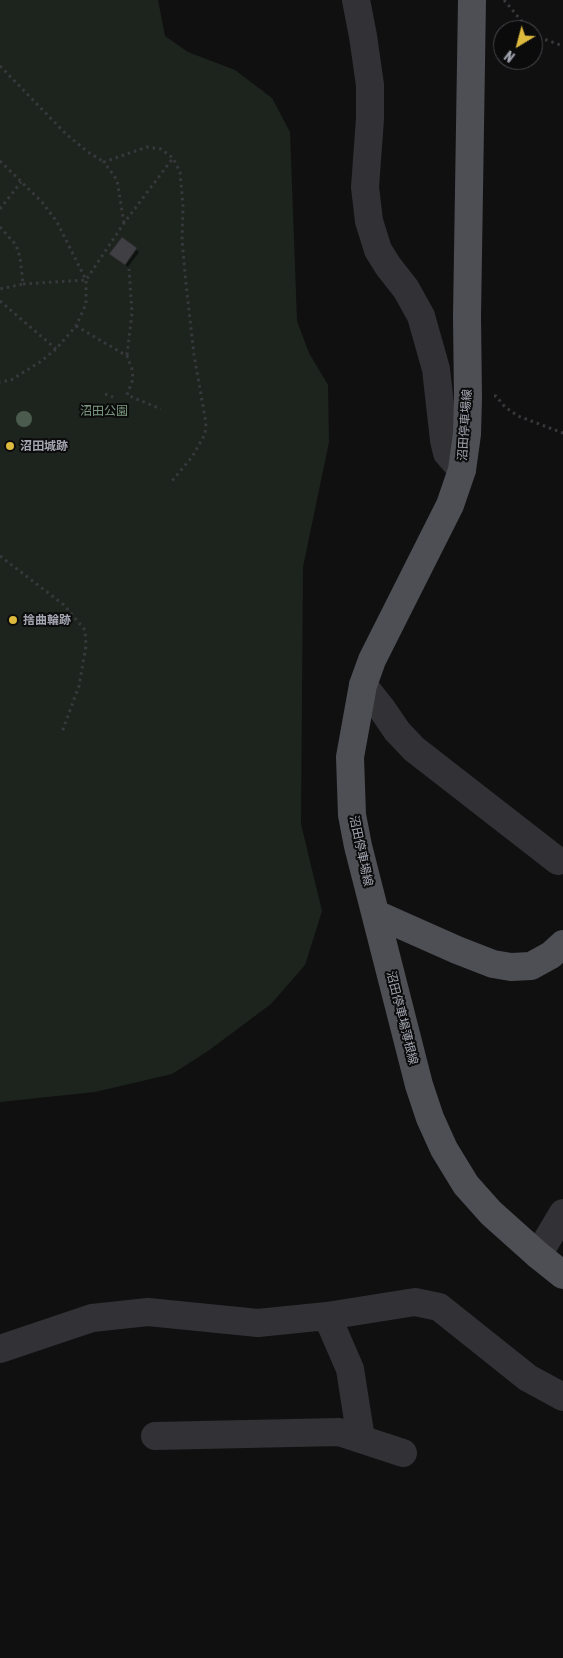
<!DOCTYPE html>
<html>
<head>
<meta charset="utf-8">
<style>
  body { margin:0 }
  #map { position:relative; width:563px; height:1658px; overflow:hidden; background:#101011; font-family:"Asap Condensed",sans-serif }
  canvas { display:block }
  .north { position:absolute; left:493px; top:20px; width:50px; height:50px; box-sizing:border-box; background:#0b0b0c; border:1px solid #48494e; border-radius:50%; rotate:217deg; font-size:14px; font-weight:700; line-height:20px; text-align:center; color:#a3a6b1 }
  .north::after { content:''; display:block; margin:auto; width:18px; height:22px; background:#ddb93d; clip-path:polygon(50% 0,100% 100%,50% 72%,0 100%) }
</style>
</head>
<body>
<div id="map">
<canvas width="563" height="1658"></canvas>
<div class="north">N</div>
</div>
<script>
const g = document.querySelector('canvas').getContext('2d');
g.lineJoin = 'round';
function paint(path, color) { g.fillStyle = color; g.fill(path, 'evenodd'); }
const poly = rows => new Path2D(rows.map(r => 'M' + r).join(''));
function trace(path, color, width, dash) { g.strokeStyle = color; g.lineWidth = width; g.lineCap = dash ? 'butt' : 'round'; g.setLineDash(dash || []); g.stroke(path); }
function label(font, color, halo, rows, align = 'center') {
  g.font = font + ' "Asap Condensed","Noto Sans JP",sans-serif'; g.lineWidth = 4; g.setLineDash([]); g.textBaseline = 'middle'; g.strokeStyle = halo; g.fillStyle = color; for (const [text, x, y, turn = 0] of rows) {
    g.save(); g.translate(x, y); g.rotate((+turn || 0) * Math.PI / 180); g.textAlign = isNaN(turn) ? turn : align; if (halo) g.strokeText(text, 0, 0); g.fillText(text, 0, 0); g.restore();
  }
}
const green = poly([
  [0,0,158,0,165,36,188,52,235,70,272,98,290,132,297,321,309,353,328,385,329,442,303,567,301,824,322,911,305,965,271,1004,208,1051,172,1074,95,1092,0,1102]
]);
const shadow = poly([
  [122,238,139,252,128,267,114,256]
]);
const building = poly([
  [122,237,137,248,125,265,109,254,122,237]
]);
const path = poly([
  [504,0,529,30],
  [533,35,563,46],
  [0,66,66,134,88,152,104,162],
  [0,161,42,202,57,222,86,280,86,304,76,326,56,349,40,362,11,380,0,382],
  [0,209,21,182],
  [124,223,117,180,104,162,147,147,161,149,173,158,180,172,183,206,182,240,186,284,194,355,206,423,205,434,192,457,172,481],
  [0,227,16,245,20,257,23,284,0,289],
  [23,284,86,280,124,223,173,158],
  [0,301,56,349],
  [76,326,127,356,132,369,133,379,127,395,161,409],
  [127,355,132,313,129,269],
  [105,394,113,397],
  [494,396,496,396,505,407,518,416,563,433],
  [0,556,64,605,85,630,86,646,79,686,62,732]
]);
const minor = poly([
  [356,0,363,36,370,85,370,119,365,187,369,221,378,250,388,266,406,289,421,316,436,369,444,440,447,453,462,470],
  [363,685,382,709,397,731,414,749,558,861],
  [538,1255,563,1213],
  [327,1316,350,1369,361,1439],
  [0,1349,92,1318,148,1312,258,1323,327,1316,415,1302,439,1307,528,1378,563,1397],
  [155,1436,339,1432,403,1453]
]);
const major = poly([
  [472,0,467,317,468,398,467,434,462,470,450,505,372,660,363,685,350,757,352,815,358,846,419,1085,430,1118,444,1149,466,1185,491,1213,538,1255,563,1275],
  [376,914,457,950,493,964,511,967,531,966,551,955,563,944]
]);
const trees = [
  [24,419]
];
const markers = [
  [10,446,5,"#ddb93d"],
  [13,620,5,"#ddb93d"]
];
const parkNames = [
  ["沼田公園",104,411]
];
const streetNames = [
  ["沼田停車場線",465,425,-86],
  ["沼田停車場線",361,851,78],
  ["沼田停車場薄根線",402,1018,76]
];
const poiNames = [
  ["沼田城跡",20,446],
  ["捨曲輪跡",23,620]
];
paint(green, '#1d241e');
paint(shadow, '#0007');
paint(building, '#404044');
trace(building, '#2b2a2d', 1);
trace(path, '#38393d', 3, [2.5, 4]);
trace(minor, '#323236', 28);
trace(major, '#4e4f55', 28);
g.fillStyle = '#4b5c4f';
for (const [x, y] of trees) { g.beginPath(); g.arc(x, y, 8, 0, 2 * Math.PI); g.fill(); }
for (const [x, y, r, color] of markers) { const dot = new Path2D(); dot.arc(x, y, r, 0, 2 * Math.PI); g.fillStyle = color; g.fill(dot); trace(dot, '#0b0b0c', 2); }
label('12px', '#7c9a81', '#0b0b0c', parkNames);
label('12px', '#a3a6b1', '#0b0b0c', streetNames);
label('bold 12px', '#a3a6b1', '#0b0b0c', poiNames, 'left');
</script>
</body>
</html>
